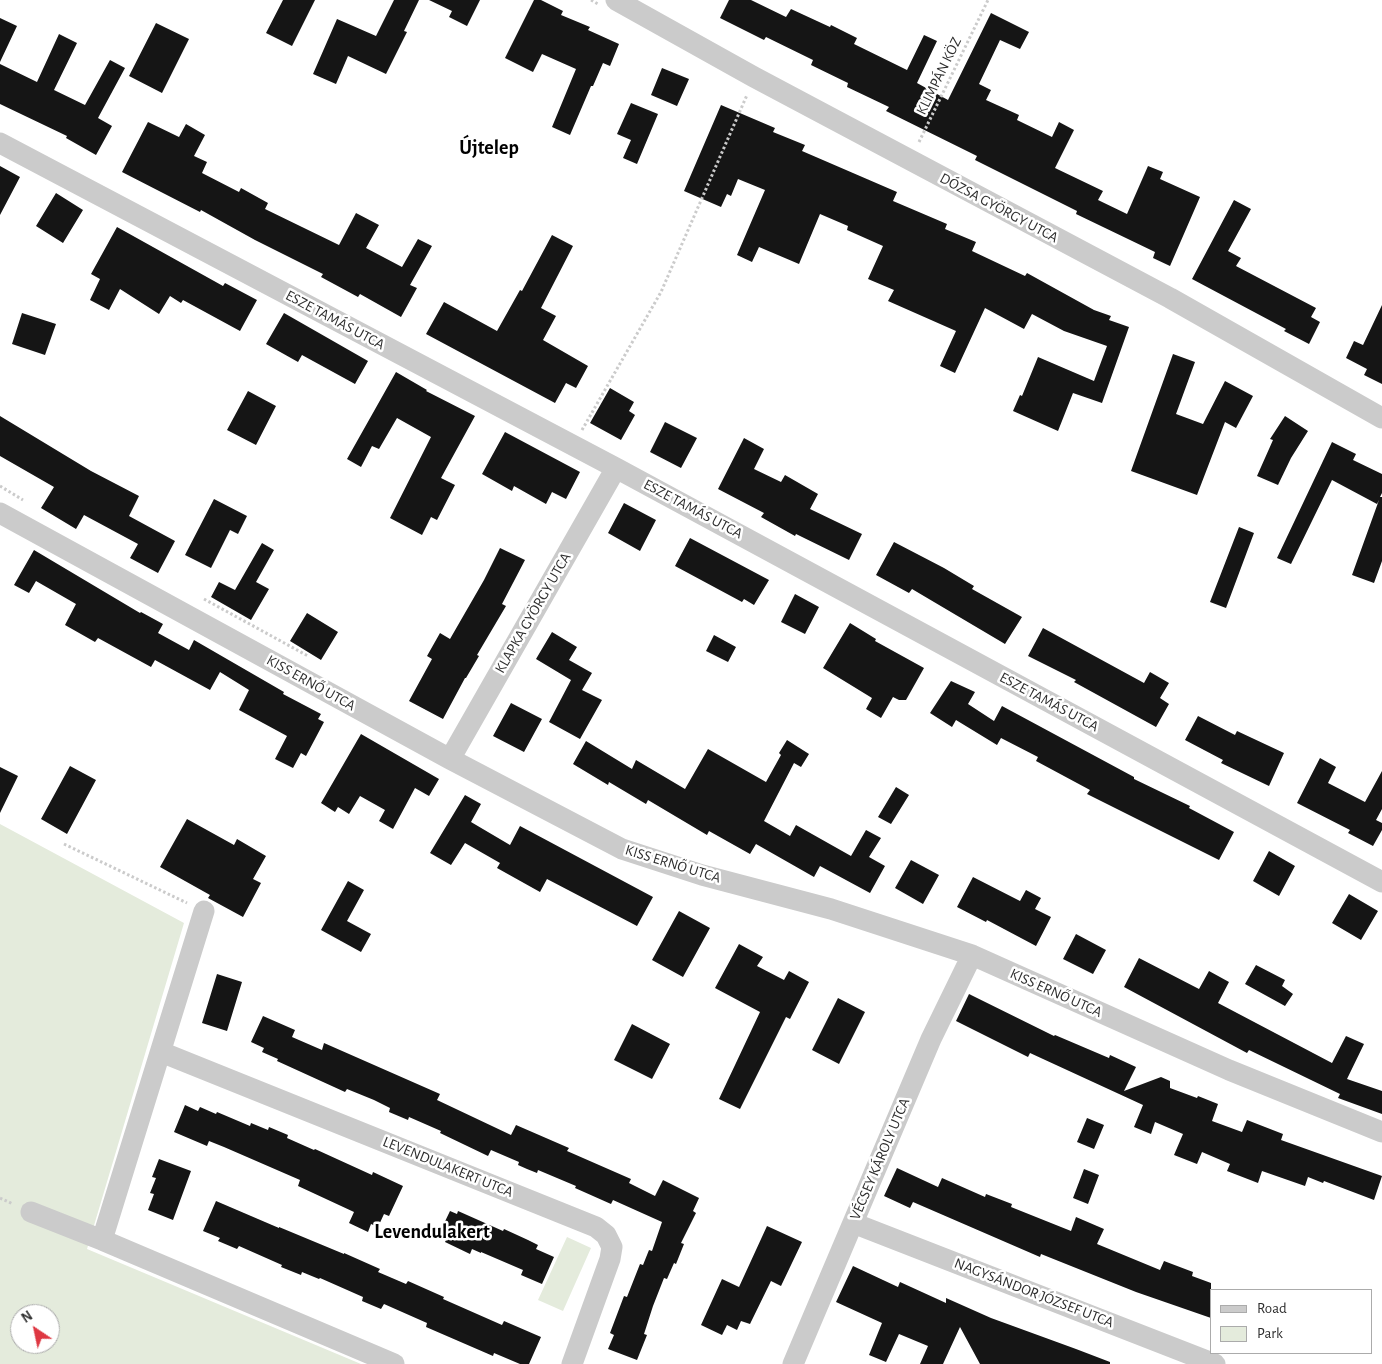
<!DOCTYPE html>
<html>
<head>
<meta charset="utf-8">
<style>
  body { margin:0 }
  #map { position:relative; width:1382px; height:1364px; overflow:hidden; background:#fff; font-family:"Alegreya Sans",sans-serif }
  canvas { display:block }
  .legend { position:absolute; left:1210px; top:1289px; width:162px; height:65px; box-sizing:border-box; background:#fff; border:1px solid #ababab; margin:0; padding:6px 9px; list-style:none; font-size:15px; color:#2e2e2e }
  .legend li { display:flex; align-items:center; gap:10px; height:25px }
  .legend b { width:25px; border:1px solid #ababab }
  .north { position:absolute; left:10px; top:1304px; width:50px; height:50px; box-sizing:border-box; background:#fff; border:1px solid #ababab; border-radius:50%; rotate:326deg; font-size:14px; font-weight:700; line-height:20px; text-align:center; color:#2e2e2e }
  .north::after { content:''; display:block; margin:auto; width:18px; height:22px; background:#de3742; clip-path:polygon(50% 0,100% 100%,50% 72%,0 100%) }
</style>
</head>
<body>
<div id="map">
<canvas width="1382" height="1364"></canvas>
<ul class="legend">
<li><b style="height:6px;background:#cbcbcb"></b>Road</li>
<li><b style="height:14px;background:#e4ebdc"></b>Park</li>
</ul>
<div class="north">N</div>
</div>
<script>
const g = document.querySelector('canvas').getContext('2d');
g.lineJoin = 'round';
function paint(path, color) { g.fillStyle = color; g.fill(path, 'evenodd'); }
const poly = rows => new Path2D(rows.map(r => 'M' + r).join(''));
function trace(path, color, width, dash) { g.strokeStyle = color; g.lineWidth = width; g.lineCap = dash ? 'butt' : 'round'; g.setLineDash(dash || []); g.stroke(path); }
function label(font, color, halo, rows, align = 'center') {
  g.font = font + ' "Alegreya Sans",sans-serif'; g.lineWidth = 5; g.setLineDash([]); g.textBaseline = 'middle'; g.strokeStyle = halo; g.fillStyle = color; for (const [text, x, y, turn = 0] of rows) {
    g.save(); g.translate(x, y); g.rotate((+turn || 0) * Math.PI / 180); g.textAlign = isNaN(turn) ? turn : align; if (halo) g.strokeText(text, 0, 0); g.fillText(text, 0, 0); g.restore();
  }
}
const green = poly([
  [0,824,184,923,87,1249,361,1364,0,1364],
  [20,1314,50,1314,50,1344,20,1344],
  [567,1237,591,1248,563,1311,538,1300]
]);
const building = poly([
  [283,0,315,0,292,46,266,33],
  [394,0,419,0,404,31,407,32,386,74,348,56,336,84,313,74,337,19,376,36],
  [429,0,480,0,467,26,449,17,452,11],
  [534,0,541,0,563,11,561,15,590,27,588,30,619,44,610,66,603,63,593,86,591,86,570,135,552,127,576,69,542,54,533,72,505,58],
  [729,0,751,0,786,17,791,9,830,27,831,25,857,38,854,44,907,70,924,35,937,41,917,83,948,100,991,13,1029,32,1020,49,1000,40,979,84,991,90,986,100,1019,115,1017,120,1052,137,1059,122,1074,130,1055,168,1103,191,1098,200,1127,214,1148,166,1163,172,1160,179,1200,197,1170,266,1153,258,1155,252,1076,214,1077,211,975,160,977,156,886,111,889,107,847,87,848,83,811,65,813,60,766,37,764,40,720,18],
  [0,18,17,26,0,62],
  [156,23,189,39,162,93,129,76],
  [59,34,77,43,54,90,85,105,110,60,125,68,98,118,112,126,96,155,66,138,67,136,0,104,0,64,37,82],
  [662,68,689,79,677,106,651,95],
  [631,103,658,114,637,164,623,158,631,140,617,134],
  [721,105,775,128,773,132,805,145,802,151,897,192,893,201,947,224,945,229,976,242,972,251,1025,276,1027,273,1094,310,1111,316,1109,320,1129,327,1102,403,1073,393,1058,431,1013,411,1020,395,1022,396,1038,357,1094,381,1107,346,1064,331,1032,314,1024,329,985,308,955,373,940,366,956,331,888,301,894,290,868,279,883,246,847,230,848,226,820,214,799,264,759,247,752,262,737,255,765,190,738,179,731,196,727,194,721,207,684,191],
  [148,122,179,137,186,124,205,135,194,156,207,162,202,173,239,192,241,188,268,203,265,209,339,245,356,213,379,225,366,248,402,267,418,239,432,246,410,285,417,288,401,317,360,294,358,297,321,277,323,274,255,240,201,210,200,212,122,172],
  [0,166,20,177,0,215],
  [56,193,83,210,63,243,36,226],
  [1234,200,1251,209,1228,251,1241,258,1236,266,1316,308,1311,317,1320,322,1309,344,1284,331,1286,329,1192,279],
  [117,227,223,286,225,283,257,300,240,331,183,300,181,303,170,296,159,314,120,289,109,310,90,300,100,279,91,274],
  [552,235,573,246,541,308,556,316,543,340,588,366,576,388,566,383,555,403,426,334,444,302,497,331,520,290,522,291],
  [1382,305,1382,384,1364,375,1367,369,1346,358,1354,341,1363,345],
  [22,313,56,324,45,355,12,344],
  [284,313,368,361,355,384,302,355,298,362,266,344],
  [1173,354,1195,362,1176,414,1203,424,1225,381,1253,396,1236,428,1225,422,1197,495,1131,471],
  [396,372,427,390,426,391,475,416,441,478,455,485,437,520,431,517,422,535,390,518,431,437,397,418,379,449,372,446,361,467,347,459],
  [610,388,634,402,629,411,635,415,621,440,590,423],
  [248,391,276,406,256,445,227,430],
  [0,416,91,471,139,496,129,516,175,541,158,573,130,558,138,544,84,515,76,529,41,508,54,487,0,456],
  [1285,416,1308,431,1291,458,1278,485,1257,476,1273,440,1270,439],
  [665,422,697,438,681,468,650,452],
  [505,432,580,472,566,499,552,492,546,504,514,486,512,491,482,474],
  [744,438,764,449,754,469,781,482,785,475,818,494,810,509,862,534,849,560,796,534,795,536,761,517,764,513,718,489],
  [1332,442,1356,454,1353,460,1382,474,1382,493,1380,497,1382,497,1382,561,1374,583,1352,575,1379,500,1377,504,1332,480,1291,564,1277,558],
  [214,499,247,516,238,534,230,530,211,568,185,555],
  [624,503,656,520,640,551,608,533],
  [1239,527,1254,533,1226,608,1210,602],
  [690,538,769,580,754,605,744,599,742,602,675,566],
  [894,542,944,568,974,586,972,589,1022,617,1005,644,912,589,909,593,876,575],
  [262,543,274,550,256,582,269,589,251,620,211,597,219,582,235,590],
  [500,548,525,560,502,604,506,606,477,655,479,656,466,678,465,678,443,719,409,701,432,659,427,656,440,633,450,639,484,580],
  [34,550,140,613,141,612,163,624,158,633,189,650,194,640,284,692,283,694,321,714,318,719,324,722,306,756,301,753,293,768,275,759,287,736,239,710,249,690,220,672,210,690,155,660,151,667,98,638,95,642,65,625,76,604,36,581,29,593,14,585],
  [795,594,819,607,805,634,781,622],
  [307,613,338,632,321,660,290,641],
  [850,623,876,639,875,641,924,668,906,700,899,700,893,697,881,718,866,709,872,698,823,668],
  [1043,628,1144,683,1150,672,1169,683,1160,698,1169,704,1156,727,1074,682,1076,680,1028,656],
  [552,632,577,647,569,660,592,673,582,690,602,700,580,739,549,722,571,680,536,659],
  [714,635,736,647,728,662,706,651],
  [951,681,975,692,968,704,994,721,1002,706,1134,777,1134,779,1190,806,1189,808,1234,832,1219,860,1087,794,1090,790,1036,761,1038,757,1001,738,997,745,956,720,952,727,930,713],
  [511,703,542,719,524,752,493,736],
  [1198,716,1235,735,1237,731,1284,753,1269,786,1221,763,1223,760,1185,740],
  [361,734,439,779,429,796,415,788,393,829,379,821,385,810,360,796,349,814,338,807,335,812,321,803],
  [787,740,809,754,801,767,794,763,764,821,790,836,796,825,851,856,866,830,881,838,869,857,885,866,870,893,820,866,814,877,756,844,750,854,709,831,707,835,648,800,646,804,609,782,608,785,573,764,586,741,632,769,636,760,685,789,708,749,766,782,781,755,779,753],
  [1320,758,1336,767,1328,783,1365,802,1382,771,1382,809,1376,820,1382,823,1382,830,1373,846,1348,833,1350,830,1297,803],
  [70,766,96,780,67,834,41,819],
  [0,767,18,776,0,813],
  [896,787,909,795,891,824,878,817],
  [465,795,481,804,471,822,510,845,520,826,653,897,637,926,547,879,540,892,497,868,500,863,465,843,451,865,430,853],
  [187,819,234,845,237,839,266,856,253,879,261,883,243,917,208,898,210,895,160,867],
  [1269,851,1295,866,1279,896,1253,881],
  [911,860,939,875,923,904,895,888],
  [973,877,1020,901,1026,890,1041,898,1035,909,1051,917,1036,946,987,920,986,922,957,907],
  [348,881,364,890,347,921,371,934,361,952,321,930],
  [1349,894,1378,911,1361,940,1332,923],
  [679,911,710,928,683,977,652,960],
  [1076,934,1106,950,1093,974,1063,959],
  [739,944,763,957,757,966,784,980,789,971,809,982,790,1019,786,1017,740,1109,719,1099,760,1012,715,988],
  [1139,958,1199,989,1209,971,1229,982,1218,1003,1332,1063,1346,1036,1364,1044,1347,1079,1382,1091,1382,1114,1338,1098,1340,1094,1249,1050,1247,1053,1124,987],
  [1256,965,1285,980,1282,986,1293,994,1285,1006,1245,984],
  [217,974,242,982,227,1031,202,1023],
  [969,994,1054,1036,1055,1035,1109,1058,1110,1055,1136,1067,1124,1091,1161,1077,1170,1081,1170,1088,1197,1098,1198,1096,1218,1104,1212,1121,1242,1132,1247,1120,1283,1134,1281,1140,1382,1176,1374,1200,1324,1181,1323,1183,1308,1177,1305,1186,1262,1171,1258,1183,1227,1171,1230,1164,1202,1152,1197,1164,1174,1155,1183,1134,1155,1122,1151,1134,1134,1127,1143,1105,1030,1053,1028,1057,956,1021],
  [838,998,865,1012,839,1064,812,1050],
  [263,1016,295,1030,292,1037,322,1050,324,1043,440,1094,437,1100,511,1135,516,1125,569,1148,567,1151,631,1179,629,1183,655,1196,663,1180,699,1198,693,1211,696,1213,681,1243,684,1244,676,1264,674,1263,667,1279,664,1278,653,1306,644,1334,647,1335,637,1360,608,1349,614,1335,610,1333,624,1296,627,1297,640,1264,643,1265,649,1250,652,1251,662,1222,613,1200,611,1204,575,1188,576,1186,538,1170,537,1173,527,1169,518,1165,519,1162,491,1150,488,1156,440,1133,441,1131,409,1117,408,1120,389,1112,390,1108,374,1100,347,1089,345,1092,277,1061,278,1059,262,1052,264,1048,251,1042],
  [632,1024,670,1044,652,1079,614,1060],
  [185,1105,198,1111,200,1107,216,1114,217,1112,250,1126,251,1123,268,1130,269,1127,288,1135,287,1138,314,1150,315,1149,372,1175,373,1172,403,1186,389,1216,384,1214,378,1227,371,1224,368,1232,349,1223,354,1212,298,1186,300,1180,224,1147,209,1141,207,1146,174,1132],
  [1087,1118,1104,1125,1094,1149,1077,1142],
  [159,1159,191,1171,173,1220,148,1210,154,1194,150,1193,156,1178,152,1177],
  [897,1168,938,1187,942,1178,985,1197,986,1194,1012,1204,1011,1207,1071,1231,1076,1217,1104,1229,1097,1244,1160,1270,1164,1261,1193,1272,1192,1276,1211,1283,1211,1318,1136,1292,1041,1254,1040,1257,913,1202,910,1208,884,1196],
  [1084,1169,1099,1175,1088,1204,1073,1198],
  [216,1201,279,1228,279,1227,344,1254,344,1253,380,1269,378,1272,406,1284,408,1281,444,1297,443,1299,502,1325,504,1321,541,1337,529,1364,520,1364,494,1353,493,1356,426,1327,427,1323,384,1304,381,1309,362,1301,363,1297,320,1278,319,1279,302,1272,301,1275,281,1267,282,1265,239,1246,237,1249,218,1241,220,1238,203,1231],
  [450,1211,457,1214,458,1211,503,1231,504,1229,528,1240,538,1245,536,1249,554,1257,542,1284,521,1275,523,1270,481,1252,481,1253,472,1249,470,1254,445,1242,447,1238,439,1234],
  [767,1226,802,1242,781,1286,771,1281,750,1324,741,1321,737,1330,727,1325,722,1335,701,1325,722,1279,739,1287],
  [853,1266,898,1287,900,1282,946,1303,946,1298,991,1318,1076,1349,1110,1362,1110,1364,980,1364,960,1327,943,1364,920,1364,928,1346,899,1334,886,1362,869,1355,882,1323,836,1302]
]);
const path = poly([
  [591,0,598,4],
  [919,142,988,0],
  [582,430,661,292,747,95],
  [0,486,23,500],
  [204,599,308,656],
  [64,844,187,903],
  [0,1198,13,1204]
]);
const minor = poly([
  [616,0,754,77,1170,298,1382,418],
  [0,143,616,468,1382,882],
  [0,513,450,759,622,849,702,875,831,909,972,955,1229,1070,1382,1132],
  [450,759,616,468],
  [161,1052,596,1227,606,1235,612,1247,610,1259,572,1364],
  [31,1212,102,1240,394,1364],
  [853,1223,1215,1364],
  [102,1240,204,911],
  [793,1364,931,1039,972,955]
]);
const streetNames = [
  ["KLIMPÁN KÖZ",939,76,-64],
  ["DÓZSA GYÖRGY UTCA",999,208,28],
  ["ESZE TAMÁS UTCA",335,320,28],
  ["ESZE TAMÁS UTCA",693,509,28],
  ["KLAPKA GYÖRGY UTCA",533,613,-60],
  ["KISS ERNŐ UTCA",311,683,29],
  ["ESZE TAMÁS UTCA",1049,702,28],
  ["KISS ERNŐ UTCA",673,864,17],
  ["KISS ERNŐ UTCA",1056,993,24],
  ["VÉCSEY KÁROLY UTCA",880,1159,-67],
  ["LEVENDULAKERT UTCA",448,1167,22],
  ["NAGYSÁNDOR JÓZSEF UTCA",1034,1293,21]
];
const districtNames = [
  ["Újtelep",489,148],
  ["Levendulakert",432,1232]
];
paint(green, '#e4ebdc');
paint(building, '#151515');
trace(path, '#cbcbcb', 3, [2.5, 2.5]);
trace(minor, '#cbcbcb', 21);
label('15px', '#2e2e2e', '#fff', streetNames);
label('bold 20px', '#000', '#fff', districtNames);
</script>
</body>
</html>
